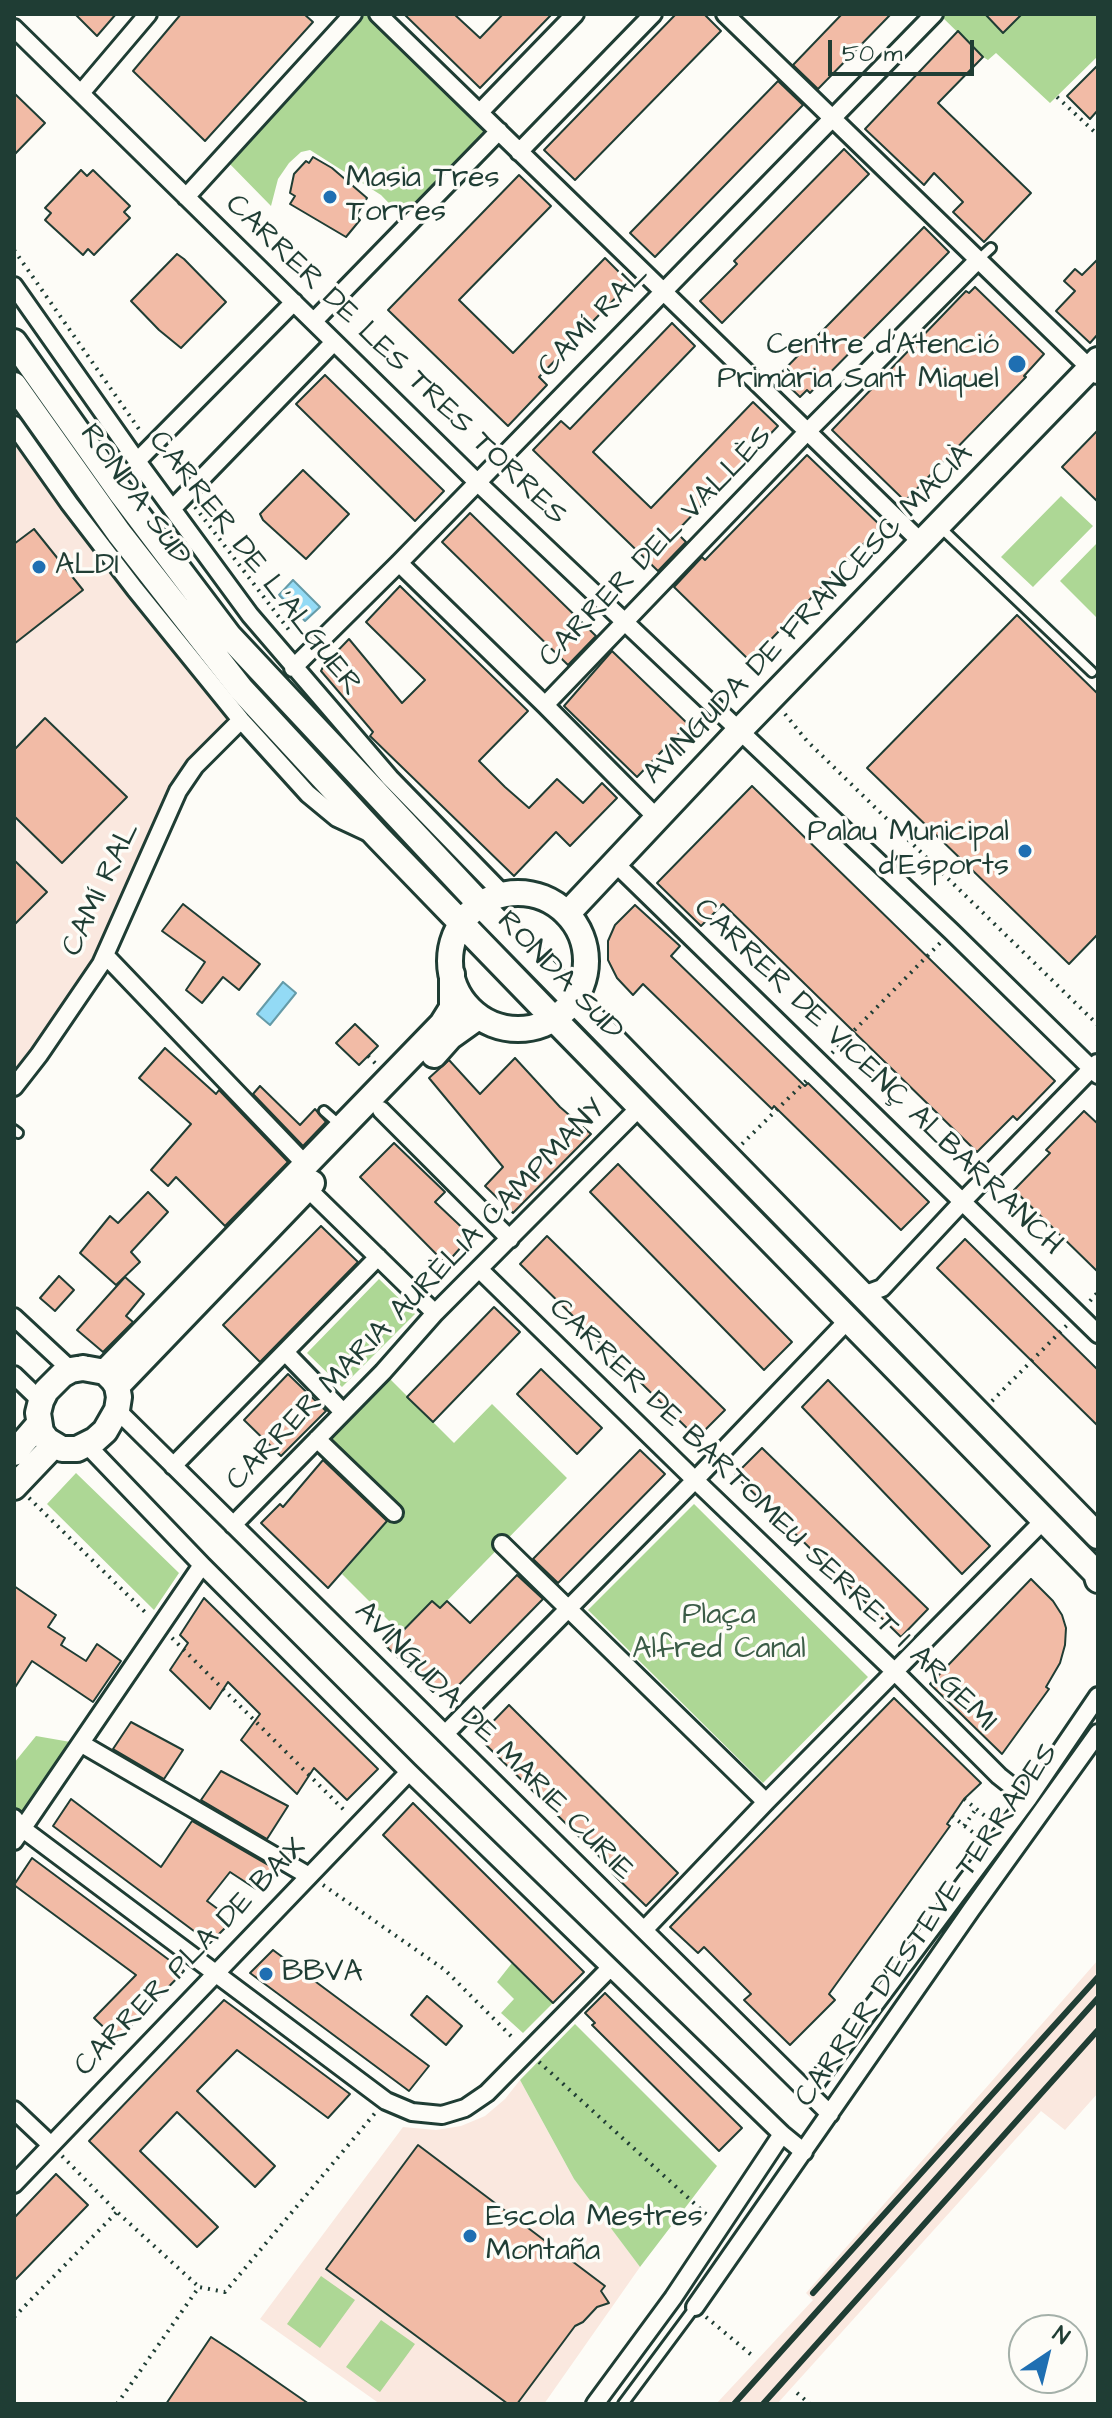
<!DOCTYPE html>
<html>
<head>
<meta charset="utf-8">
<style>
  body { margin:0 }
  #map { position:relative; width:1112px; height:2418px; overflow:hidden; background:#fdfcf7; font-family:"Architects Daughter",sans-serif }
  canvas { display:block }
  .frame { position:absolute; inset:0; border:16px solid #1f3d34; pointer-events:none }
  .north { position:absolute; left:1008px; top:2314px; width:80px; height:80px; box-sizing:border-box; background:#fdfcf7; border:2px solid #a4b0a9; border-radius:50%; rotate:35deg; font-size:22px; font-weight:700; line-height:32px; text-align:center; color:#1f3d34 }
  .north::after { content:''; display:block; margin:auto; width:28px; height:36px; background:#1f6fb2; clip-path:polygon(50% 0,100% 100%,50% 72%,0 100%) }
  .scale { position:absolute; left:828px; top:40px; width:146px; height:36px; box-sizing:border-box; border:4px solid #1f3d34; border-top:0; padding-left:10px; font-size:24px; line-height:28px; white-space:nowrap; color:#1f3d34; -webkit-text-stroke:6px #fdfcf7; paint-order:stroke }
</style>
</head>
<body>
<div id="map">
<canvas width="1112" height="2418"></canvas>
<div class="frame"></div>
<div class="north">N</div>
<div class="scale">50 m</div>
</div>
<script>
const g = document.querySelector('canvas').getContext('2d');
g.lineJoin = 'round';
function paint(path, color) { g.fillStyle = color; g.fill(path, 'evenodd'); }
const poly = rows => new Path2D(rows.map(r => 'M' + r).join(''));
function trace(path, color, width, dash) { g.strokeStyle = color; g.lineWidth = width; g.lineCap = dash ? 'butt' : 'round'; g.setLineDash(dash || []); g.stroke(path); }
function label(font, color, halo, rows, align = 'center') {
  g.font = font + ' "Architects Daughter",sans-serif'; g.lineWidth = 7; g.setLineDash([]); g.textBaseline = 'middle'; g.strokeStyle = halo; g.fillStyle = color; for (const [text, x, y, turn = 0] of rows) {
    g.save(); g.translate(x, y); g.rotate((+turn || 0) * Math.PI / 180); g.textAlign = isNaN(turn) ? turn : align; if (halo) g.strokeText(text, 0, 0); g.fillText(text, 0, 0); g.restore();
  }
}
const built = poly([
  [14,369,264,696,198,768,156,850,106,972,14,1092],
  [1098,1960,1098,2093,1065,2130,1041,2111,777,2404,716,2404,813,2300,806,2293],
  [520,2080,574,2179,640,2267,544,2404,380,2404,260,2319,403,2127,436,2130,461,2126,485,2116,505,2099]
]);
const green = poly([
  [353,14,378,14,499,131,409,224,381,195,310,150,301,152,289,163,278,179,271,206,223,157],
  [939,14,985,14,1003,32,1022,14,1098,14,1098,56,1050,103,996,53,988,60,983,57],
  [1061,496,1093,526,1033,587,1001,557],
  [1098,542,1098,619,1060,581],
  [379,1279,415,1314,342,1387,307,1353],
  [383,1372,454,1443,492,1404,567,1478,440,1608,401,1633,342,1574,398,1507,322,1433],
  [76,1473,179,1573,154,1610,47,1504],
  [694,1504,868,1677,763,1783,588,1610],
  [36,1736,82,1744,14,1841,14,1763],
  [512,1963,553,2003,523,2033,501,2013,514,1999,497,1982],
  [575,2024,717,2166,640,2267,574,2179,520,2080],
  [321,2276,355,2300,320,2348,287,2324],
  [381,2320,415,2344,380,2392,346,2367]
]);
const water = poly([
  [293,580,320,607,305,621,279,595,293,580],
  [283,982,296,993,270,1025,257,1014,283,982]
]);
const building = poly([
  [75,14,116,14,97,36,75,14],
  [181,14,304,14,313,22,205,141,133,71,181,14],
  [404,14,454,14,480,38,503,14,552,14,480,88,404,14],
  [676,14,704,14,721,31,575,180,544,150,676,14],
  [842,14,891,14,818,89,793,65,842,14],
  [985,14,1022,14,1003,33,985,14],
  [958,31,983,57,938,103,1031,193,984,242,953,212,963,202,934,173,924,185,865,129,958,31],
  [1098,65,1098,110,1090,119,1067,96,1098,65],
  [778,81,803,105,655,257,630,233,778,81],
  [14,93,45,123,14,155,14,93],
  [844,149,869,174,722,323,700,301,737,264,734,261,844,149],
  [313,157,332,168,367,198,356,216,360,220,346,237,290,204,295,196,290,193,294,174,306,161,309,163,313,157],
  [81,170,87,176,93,170,130,206,124,212,130,218,94,255,88,249,83,255,45,220,51,213,45,208,81,170],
  [519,175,551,206,459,300,513,353,605,258,630,283,539,377,547,385,508,426,388,310,519,175],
  [924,227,949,252,810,393,807,390,800,397,778,376,924,227],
  [177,254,184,259,226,302,181,348,159,330,131,301,177,254],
  [1098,259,1098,334,1090,343,1056,311,1075,291,1064,281,1075,269,1082,275,1098,259],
  [975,287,1044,354,1024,376,1026,377,905,501,832,430,966,291,969,293,975,287],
  [672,323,695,346,593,452,651,508,753,402,778,426,676,532,686,542,658,571,533,450,561,421,570,429,672,323],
  [325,375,444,491,415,521,296,404,325,375],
  [1098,430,1098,502,1062,467,1098,430],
  [807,455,881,526,750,661,674,587,702,557,705,560,807,455],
  [303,470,349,514,306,559,263,520,260,514,303,470],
  [470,513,596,636,568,665,442,542,470,513],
  [34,529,83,590,14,644,14,544,34,529],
  [400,586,528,711,479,761,505,787,529,808,557,779,583,803,602,783,617,798,570,846,556,832,514,876,370,736,373,732,321,671,324,665,349,639,402,703,425,680,366,622,400,586],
  [1017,615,1098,694,1098,934,1069,964,867,768,1017,615],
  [612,651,688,724,637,777,564,706,612,651],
  [45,718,127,797,62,863,14,816,14,750,45,718],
  [752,786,1055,1081,1017,1120,1013,1116,977,1152,723,904,701,926,657,883,752,786],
  [14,860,47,892,14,925,14,860],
  [183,904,260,964,239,990,223,977,202,1003,186,990,205,962,162,931,183,904],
  [635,905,680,946,671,956,805,1086,808,1083,929,1202,901,1230,774,1106,772,1109,643,984,633,995,617,978,608,960,608,941,615,925,635,905],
  [355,1024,378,1046,359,1065,336,1043,355,1024],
  [165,1048,216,1094,219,1090,288,1162,225,1226,176,1177,168,1186,151,1170,191,1124,139,1078,165,1048],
  [515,1058,560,1107,591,1134,513,1213,485,1186,503,1167,429,1078,449,1060,480,1094,515,1058],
  [260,1086,300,1125,315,1109,326,1122,303,1146,253,1094,260,1086],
  [1084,1111,1098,1124,1098,1272,1014,1190,1050,1153,1046,1150,1084,1111],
  [394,1143,445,1192,435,1202,471,1236,446,1264,360,1177,394,1143],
  [618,1164,792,1342,764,1370,590,1192,618,1164],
  [148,1192,168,1212,131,1252,140,1262,116,1285,80,1253,110,1216,118,1223,148,1192],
  [321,1226,358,1262,260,1362,223,1325,321,1226],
  [547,1236,725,1410,697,1438,520,1264,547,1236],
  [965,1239,1098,1370,1098,1426,937,1268,965,1239],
  [59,1276,74,1290,55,1311,40,1298,59,1276],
  [125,1277,144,1294,126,1316,133,1322,103,1352,77,1330,125,1277],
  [494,1307,520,1332,433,1422,407,1397,494,1307],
  [541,1369,602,1428,577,1454,517,1394,541,1369],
  [288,1374,326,1411,281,1456,244,1420,288,1374],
  [828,1380,990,1546,962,1574,802,1407,828,1380],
  [762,1448,928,1609,901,1637,735,1475,762,1448],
  [640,1450,665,1474,558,1583,533,1559,640,1450],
  [323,1460,387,1521,328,1588,261,1523,280,1504,283,1507,323,1460],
  [517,1575,543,1599,449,1695,439,1686,433,1692,387,1647,432,1601,440,1608,447,1601,470,1623,517,1575],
  [1031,1579,1053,1601,1062,1615,1066,1628,1065,1645,1060,1663,1046,1687,1049,1689,1002,1754,930,1684,1031,1579],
  [14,1586,56,1615,48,1627,65,1638,61,1645,86,1661,97,1644,121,1661,93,1702,32,1661,14,1689,14,1586],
  [204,1598,378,1769,347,1800,314,1768,297,1794,241,1740,260,1714,228,1682,210,1709,170,1670,188,1643,180,1635,204,1598],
  [894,1698,981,1783,964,1799,947,1824,950,1826,829,1994,835,2000,790,2045,744,2000,751,1994,704,1947,698,1953,670,1927,894,1698],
  [509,1705,678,1873,646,1906,612,1873,614,1871,478,1737,509,1705],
  [131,1722,183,1750,164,1779,113,1749,131,1722],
  [221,1771,288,1806,267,1839,201,1800,221,1771],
  [71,1799,161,1867,192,1821,275,1869,256,1889,230,1872,207,1901,222,1912,220,1915,231,1922,210,1943,53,1826,71,1799],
  [413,1803,584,1972,553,2003,383,1835,413,1803],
  [32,1858,184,1971,117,2040,94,2018,136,1975,14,1885,32,1858],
  [273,1950,429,2066,409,2091,250,1973,273,1950],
  [605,1993,742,2128,719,2151,592,2025,595,2023,585,2013,605,1993],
  [427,1996,462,2026,446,2045,411,2015,427,1996],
  [224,2000,350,2094,328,2118,237,2050,197,2091,275,2166,255,2187,177,2112,140,2151,218,2227,197,2247,89,2141,224,2000],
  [418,2145,605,2286,601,2291,609,2303,597,2307,583,2322,575,2326,517,2404,508,2404,326,2269,418,2145],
  [56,2174,88,2205,14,2281,14,2218,56,2174],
  [211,2337,237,2354,309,2404,166,2404,211,2337]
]);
const path = poly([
  [1057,97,1098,135],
  [14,250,141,432],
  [170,453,186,470],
  [195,507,292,634],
  [785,714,807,741,1098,1025],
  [832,1053,941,942],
  [368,1056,377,1065],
  [742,1144,810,1077],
  [1090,1301,1098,1292],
  [992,1401,1067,1325],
  [29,1498,148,1615],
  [172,1638,347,1813],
  [964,1799,990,1820],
  [952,1816,979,1837],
  [964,1826,976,1809],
  [323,1885,445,1970,515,2040],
  [539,2062,707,2215],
  [62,2156,117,2212,199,2287],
  [14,2317,117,2212],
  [706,2317,754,2357],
  [797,2393,810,2404],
  [117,2404,199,2287,225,2292,376,2112]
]);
const lane = poly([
  [979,259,991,248],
  [941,528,1092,672],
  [324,1111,341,1126],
  [14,1130,18,1133],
  [623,2404,695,2307]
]);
const street = poly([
  [378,14,921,542],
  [725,14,1097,375],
  [14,28,477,482,951,931,1098,1075],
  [81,93,148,14],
  [480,112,575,14],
  [519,152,653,14],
  [186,197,353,14],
  [14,286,137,461,250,615,390,778,504,895],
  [314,321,499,131],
  [14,425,69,503,135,589,241,720,308,794,337,818,367,832],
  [137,461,294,302],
  [172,509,334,342],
  [399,563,545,705,658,819],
  [293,668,399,563,934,14],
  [545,705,807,432,978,260],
  [616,864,1098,1334],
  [105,955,306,1165],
  [14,1087,39,1055,101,964,178,791,195,766,241,720],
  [381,1110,510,1239],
  [307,1188,435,1313],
  [480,1270,695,1480,895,1672,999,1776,1028,1799],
  [863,1295,882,1288,963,1201,1097,1063],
  [14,1317,71,1370],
  [285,1352,343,1412],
  [14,1375,41,1401],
  [117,1410,830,2114],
  [317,1439,394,1513],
  [87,1445,202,1565,409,1772,782,2134,804,2152],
  [173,1466,378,1257],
  [233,1525,383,1372,435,1313,641,1106],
  [502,1544,766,1802],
  [445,1734,695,1480,848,1320],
  [82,1744,309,1876],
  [14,1818,23,1829,386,2101,412,2112,442,2115,465,2108,487,2093,610,1968],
  [14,1841,202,1565],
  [644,1930,766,1802,1044,1520],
  [809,2092,1028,1799,1098,1696],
  [14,2110,51,2145],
  [14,2184,409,1772],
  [695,2307,971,1910,1098,1733],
  [595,2404,673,2298,782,2134]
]);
const secondary = poly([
  [14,342,121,493,229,636,481,905,1098,1536],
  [14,385,119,533,241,689,378,837,554,1019,1096,1573,1098,1580],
  '450 961a68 68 0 1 1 136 0a68 68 0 1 1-136 0Z',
  [567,914,739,731,1098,360],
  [434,1055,450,1037,478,1017],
  [83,1368,105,1372,113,1380,117,1386,119,1397,117,1410,105,1431,95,1440,77,1449,62,1449,47,1440,41,1432,38,1413,41,1401,46,1391,62,1375,71,1370,83,1368],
  [105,1372,442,1024,452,1008,452,974],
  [117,1386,312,1183],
  [14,1453,39,1424],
  [14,1487,54,1445]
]);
const rail = poly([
  [813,2293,1098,1977],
  [734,2404,1098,1998],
  [763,2404,1098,2030]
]);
const markers = [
  [330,197,8,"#1f6fb2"],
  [1017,364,10,"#1f6fb2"],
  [39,567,8,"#1f6fb2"],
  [1025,851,8,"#1f6fb2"],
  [266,1974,8,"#1f6fb2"],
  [470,2236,8,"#1f6fb2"]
];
const poiNames = [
  ["Masia Tres",346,180],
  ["Torres",346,214],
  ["Centre d'Atenció",999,347,"right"],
  ["Primària Sant Miquel",999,381,"right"],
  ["ALDI",55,567],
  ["Palau Municipal",1009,834,"right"],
  ["d'Esports",1009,868,"right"],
  ["BBVA",282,1974],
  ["Escola Mestres",486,2219],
  ["Montaña",486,2253]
];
const streetNames = [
  ["CAMÍ RAL",594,322,-46],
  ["CARRER DE LES TRES TORRES",395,361,44],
  ["RONDA SUD",134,496,54],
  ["CARRER DEL VALLÈS",657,548,-46],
  ["CARRER DE L'ALGUER",254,564,52],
  ["AVINGUDA DE FRANCESC MACIÀ",809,615,-46],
  ["CAMÍ RAL",102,890,-65],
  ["RONDA SUD",559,977,46],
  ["CARRER DE VICENÇ ALBARRANCH",877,1078,44],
  ["CARRER MARIA AURÈLIA CAMPMANY",417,1296,-46],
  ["CARRER DE BARTOMEU SERRET I ARGEMI",772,1516,44],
  ["AVINGUDA DE MARIE CURIE",493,1742,45],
  ["CARRER D'ESTEVE TERRADES",928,1926,-55],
  ["CARRER PLA DE BAIX",191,1958,-46]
];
const parkNames = [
  ["Plaça",719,1617],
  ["Alfred Canal",719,1651]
];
paint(built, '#fae8df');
paint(green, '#add795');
paint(water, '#93daf5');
trace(water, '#659ba8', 2);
paint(building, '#f2bba6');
trace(building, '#1f3d34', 2);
trace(lane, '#1f3d34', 14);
trace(street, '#1f3d34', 22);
trace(secondary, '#1f3d34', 30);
trace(path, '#1f3d34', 4, [2, 6]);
trace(lane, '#fdfcf7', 8);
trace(street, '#fdfcf7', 16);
trace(secondary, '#fdfcf7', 24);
trace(rail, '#1f3d34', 6);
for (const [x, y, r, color] of markers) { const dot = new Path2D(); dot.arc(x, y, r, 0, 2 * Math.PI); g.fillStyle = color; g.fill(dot); trace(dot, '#fdfcf7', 3); }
label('30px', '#1f3d34', '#fdfcf7', poiNames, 'left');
label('30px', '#1f3d34', '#fdfcf7', streetNames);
label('30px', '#3b5c47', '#fdfcf7', parkNames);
</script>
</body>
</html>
